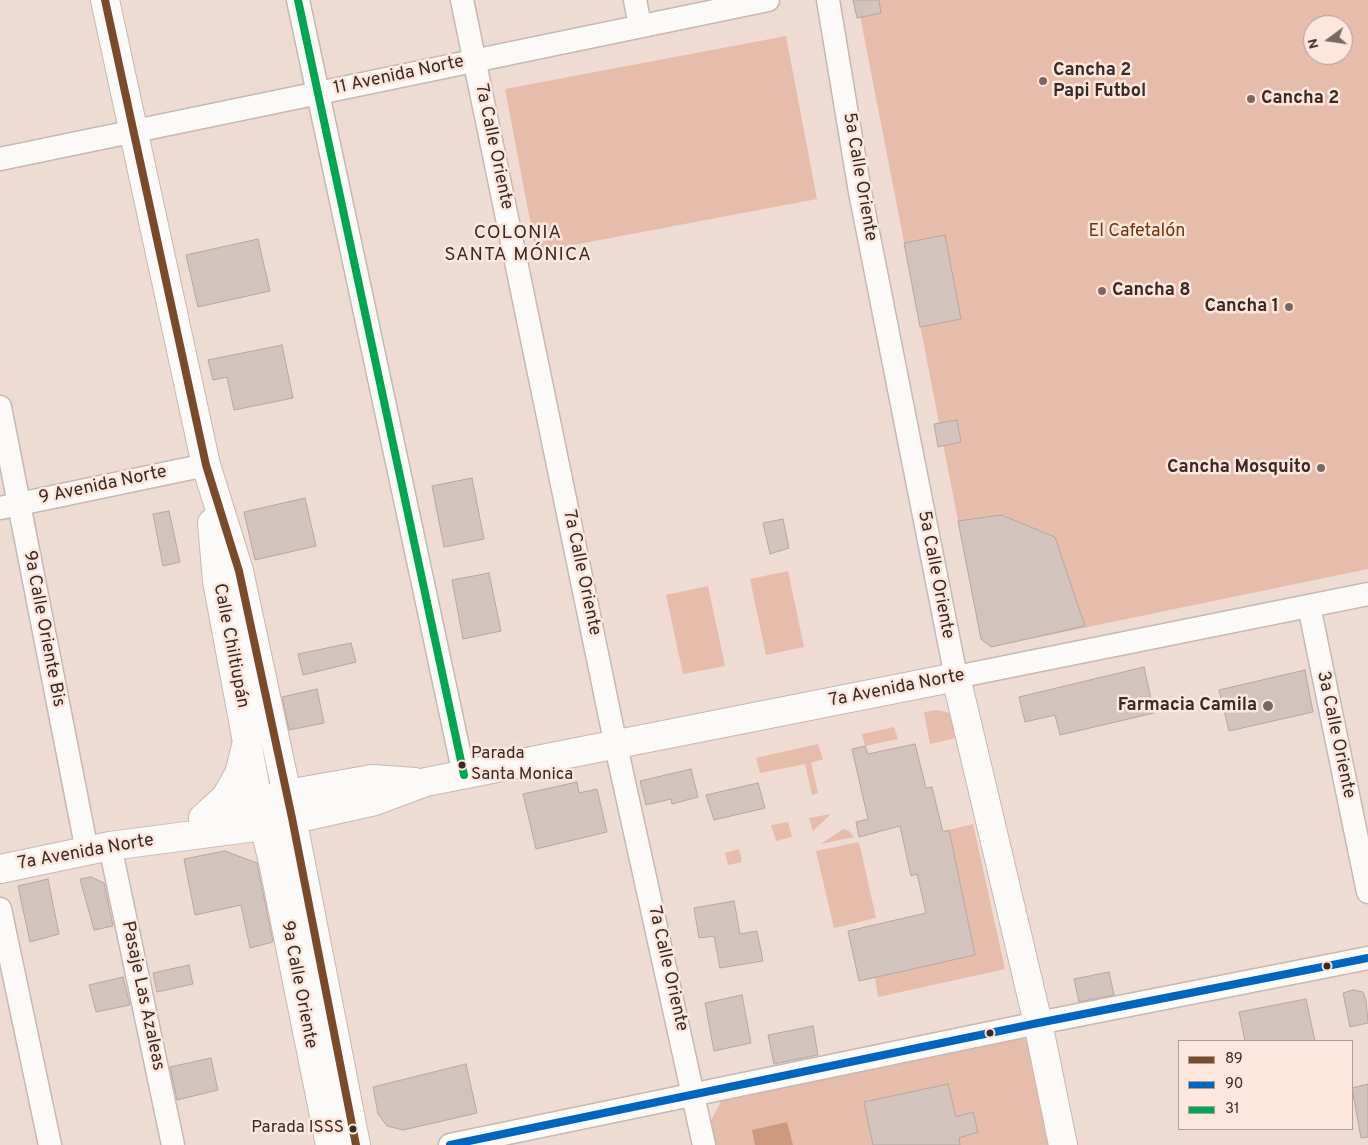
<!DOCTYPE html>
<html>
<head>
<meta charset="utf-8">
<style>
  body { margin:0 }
  #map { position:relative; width:1368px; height:1145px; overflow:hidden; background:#eedbd2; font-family:Overpass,sans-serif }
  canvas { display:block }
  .legend { position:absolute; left:1178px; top:1040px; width:175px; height:90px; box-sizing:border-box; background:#fde7dd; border:1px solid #ae9b93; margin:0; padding:6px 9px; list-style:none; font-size:15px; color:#382a24 }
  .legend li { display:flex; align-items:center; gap:10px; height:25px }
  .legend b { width:25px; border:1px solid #ae9b93 }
  .north { position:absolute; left:1303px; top:15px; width:50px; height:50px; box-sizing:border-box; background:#fde7dd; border:1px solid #ae9b93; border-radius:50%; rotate:256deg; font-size:14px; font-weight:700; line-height:20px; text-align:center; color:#382a24 }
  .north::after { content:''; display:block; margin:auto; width:18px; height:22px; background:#786861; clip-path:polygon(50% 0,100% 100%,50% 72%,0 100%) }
</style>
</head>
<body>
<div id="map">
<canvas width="1368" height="1145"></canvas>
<ul class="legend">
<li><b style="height:6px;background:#7a4b2a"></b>89</li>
<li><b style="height:6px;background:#0065bd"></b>90</li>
<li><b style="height:6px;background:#00a651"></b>31</li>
</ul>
<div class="north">N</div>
</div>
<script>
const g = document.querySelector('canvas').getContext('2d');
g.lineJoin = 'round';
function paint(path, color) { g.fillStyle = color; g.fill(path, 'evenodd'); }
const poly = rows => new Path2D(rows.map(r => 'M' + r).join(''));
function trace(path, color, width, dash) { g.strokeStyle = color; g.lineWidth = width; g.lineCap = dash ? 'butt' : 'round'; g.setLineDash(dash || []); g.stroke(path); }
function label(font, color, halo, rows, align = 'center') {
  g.font = font + ' Overpass,sans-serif'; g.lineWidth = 5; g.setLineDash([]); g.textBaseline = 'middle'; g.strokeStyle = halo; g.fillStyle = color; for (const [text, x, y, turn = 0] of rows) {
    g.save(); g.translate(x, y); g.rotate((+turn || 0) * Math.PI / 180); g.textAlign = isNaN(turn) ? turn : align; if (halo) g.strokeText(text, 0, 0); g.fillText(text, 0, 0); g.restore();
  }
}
const green = poly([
  [857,0,1368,0,1368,569,991,647,981,639],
  [1313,25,1343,25,1343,55,1313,55],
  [786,36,817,199,536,252,505,89],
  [788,571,804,647,766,655,750,579],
  [708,586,725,666,683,674,666,595],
  [938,710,953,714,965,736,930,744,924,712],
  [894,727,898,739,865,746,862,734],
  [818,744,823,759,811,763,818,793,812,795,805,764,760,773,756,758],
  [831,814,813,831,809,818],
  [788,822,792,837,776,841,771,825],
  [973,824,1005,969,878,997,875,977,975,955,949,830],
  [843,829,848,830,854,837,821,844],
  [859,842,876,918,834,928,816,851],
  [739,849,742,862,728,865,725,853],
  [1017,1034,1036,1047,1058,1145,709,1145,706,1130,725,1094]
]);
const water = poly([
  [787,1122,793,1145,755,1145,752,1130]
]);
const building = poly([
  [853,0,879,0,881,13,857,18,853,0],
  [945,235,961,319,920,327,904,243,945,235],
  [258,239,270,291,198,307,186,255,258,239],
  [282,345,293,398,234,410,227,377,213,380,208,360,282,345],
  [957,420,961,442,938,447,934,424,957,420],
  [472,478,484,539,444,547,432,486,472,478],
  [305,498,316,546,255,560,244,512,305,498],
  [169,511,180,562,163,566,153,514,169,511],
  [1001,515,1055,537,1085,626,991,647,981,639,958,521,1001,515],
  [783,519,789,548,770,554,763,523,783,519],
  [489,573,501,631,463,639,452,580,489,573],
  [351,643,356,662,303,675,298,654,351,643],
  [1144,667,1154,713,1060,735,1055,715,1025,722,1019,697,1144,667],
  [1305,670,1313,712,1229,731,1219,690,1305,670],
  [317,689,324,723,289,730,282,697,317,689],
  [915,744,926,788,932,787,943,832,949,830,975,955,859,981,848,931,926,913,917,874,911,876,900,826,859,837,856,822,868,819,852,749,865,746,868,754,915,744],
  [691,769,698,797,672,804,671,799,646,805,640,781,691,769],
  [577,782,579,793,597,789,607,832,536,849,523,794,577,782],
  [758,783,765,808,714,820,706,795,758,783],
  [225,851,257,863,273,942,250,948,241,905,195,915,184,859,225,851],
  [91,877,104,883,113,926,94,930,80,879,91,877],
  [48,879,59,934,30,942,18,886,48,879],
  [734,901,740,934,757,931,763,961,720,968,714,936,699,938,694,908,734,901],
  [189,965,193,984,157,992,153,973,189,965],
  [1109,972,1114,995,1079,1002,1074,979,1109,972],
  [123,977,130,1005,96,1012,89,985,123,977],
  [1353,990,1363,992,1366,1000,1368,1023,1350,1027,1343,993,1353,990],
  [742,995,751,1043,714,1051,705,1003,742,995],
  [1306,999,1315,1041,1245,1041,1239,1012,1306,999],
  [813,1026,818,1055,774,1064,768,1035,813,1026],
  [211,1058,218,1090,177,1100,170,1067,211,1058],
  [466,1064,477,1113,403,1130,387,1126,378,1114,373,1087,466,1064],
  [948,1084,956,1117,973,1112,978,1132,959,1138,960,1145,873,1145,864,1102,948,1084],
  [1368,1084,1368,1137,1361,1138,1352,1088,1368,1084]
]);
const minor = poly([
  [298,0,464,775],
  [462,0,616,746,704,1145],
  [635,0,640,25],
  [828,0,860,192,956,677,1368,594],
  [0,159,768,0],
  [0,407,87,851],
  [0,508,206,465],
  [1309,606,1368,892],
  [110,846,173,1145],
  [0,909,50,1145],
  [450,1145,1038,1023,1368,958]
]);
const major = poly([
  [105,0,206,465,239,571,292,818,356,1145],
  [212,523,217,581,258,801,273,862,330,1145],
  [203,818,226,797,239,774,246,746],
  [203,824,258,801,287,794,372,779,415,782],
  [0,869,110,846,263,826,375,801,426,782,956,677,1038,1023,1063,1145]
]);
const bus1 = poly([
  [105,0,206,465,239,571,292,818,356,1145]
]);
const bus2 = poly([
  [450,1145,1038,1023,1368,958]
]);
const bus3 = poly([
  [298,0,464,775]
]);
const markers = [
  [1043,81,5,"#786861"],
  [1251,99,5,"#786861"],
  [1102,291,5,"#786861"],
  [1289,307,5,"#786861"],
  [1321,468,5,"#786861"],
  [1268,706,6,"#786861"],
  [462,765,4.5,"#382a24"],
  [1327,966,4.5,"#382a24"],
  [990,1033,4.5,"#382a24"],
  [353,1129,4.5,"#382a24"]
];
const busNames = [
  ["Parada",471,755],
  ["Santa Monica",471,776],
  ["Parada ISSS",344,1129,"right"]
];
const poiNames = [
  ["Cancha 2",1053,71],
  ["Papi Futbol",1053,92],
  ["Cancha 2",1261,99],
  ["Cancha 8",1112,291],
  ["Cancha 1",1279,307,"right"],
  ["Cancha Mosquito",1311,468,"right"],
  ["Farmacia Camila",1257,706,"right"]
];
const streetNames = [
  ["11 Avenida Norte",399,76,-12],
  ["7a Calle Oriente",493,147,78],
  ["5a Calle Oriente",859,177,80],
  ["9 Avenida Norte",103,486,-12],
  ["7a Calle Oriente",581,573,78],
  ["5a Calle Oriente",935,575,79],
  ["9a Calle Oriente Bis",43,629,79],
  ["Calle Chiltiupán",230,646,79],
  ["7a Avenida Norte",897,689,-11],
  ["3a Calle Oriente",1335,735,78],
  ["7a Avenida Norte",86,853,-10],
  ["7a Calle Oriente",667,969,77],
  ["9a Calle Oriente",298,985,79],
  ["Pasaje Las Azaleas",142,996,78]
];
const parkNames = [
  ["El Cafetalón",1137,232]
];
const neighbourhoodNames = [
  ["COLONIA",518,234],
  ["SANTA MÓNICA",518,256]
];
paint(green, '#e5bdaa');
paint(water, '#cc987e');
paint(building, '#d2c3bc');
trace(building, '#b6a7a0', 1);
trace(minor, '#c7b8b1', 25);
trace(major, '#c7b8b1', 30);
trace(minor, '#fcfaf8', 22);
trace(major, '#fcfaf8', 28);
trace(bus1, '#7a4b2a', 8);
trace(bus2, '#0065bd', 8);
trace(bus3, '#00a651', 8);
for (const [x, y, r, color] of markers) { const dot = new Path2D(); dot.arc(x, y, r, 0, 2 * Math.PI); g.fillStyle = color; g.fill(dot); trace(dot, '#fde7dd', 2); }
label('17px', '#382a24', '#fde7dd', busNames, 'left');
label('bold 18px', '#382a24', '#fde7dd', poiNames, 'left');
label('18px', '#382a24', '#fde7dd', streetNames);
label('18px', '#72330d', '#fde7dd', parkNames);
g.letterSpacing = '1px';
label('19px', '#382a24', '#fde7dd', neighbourhoodNames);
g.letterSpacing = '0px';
</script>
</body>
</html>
